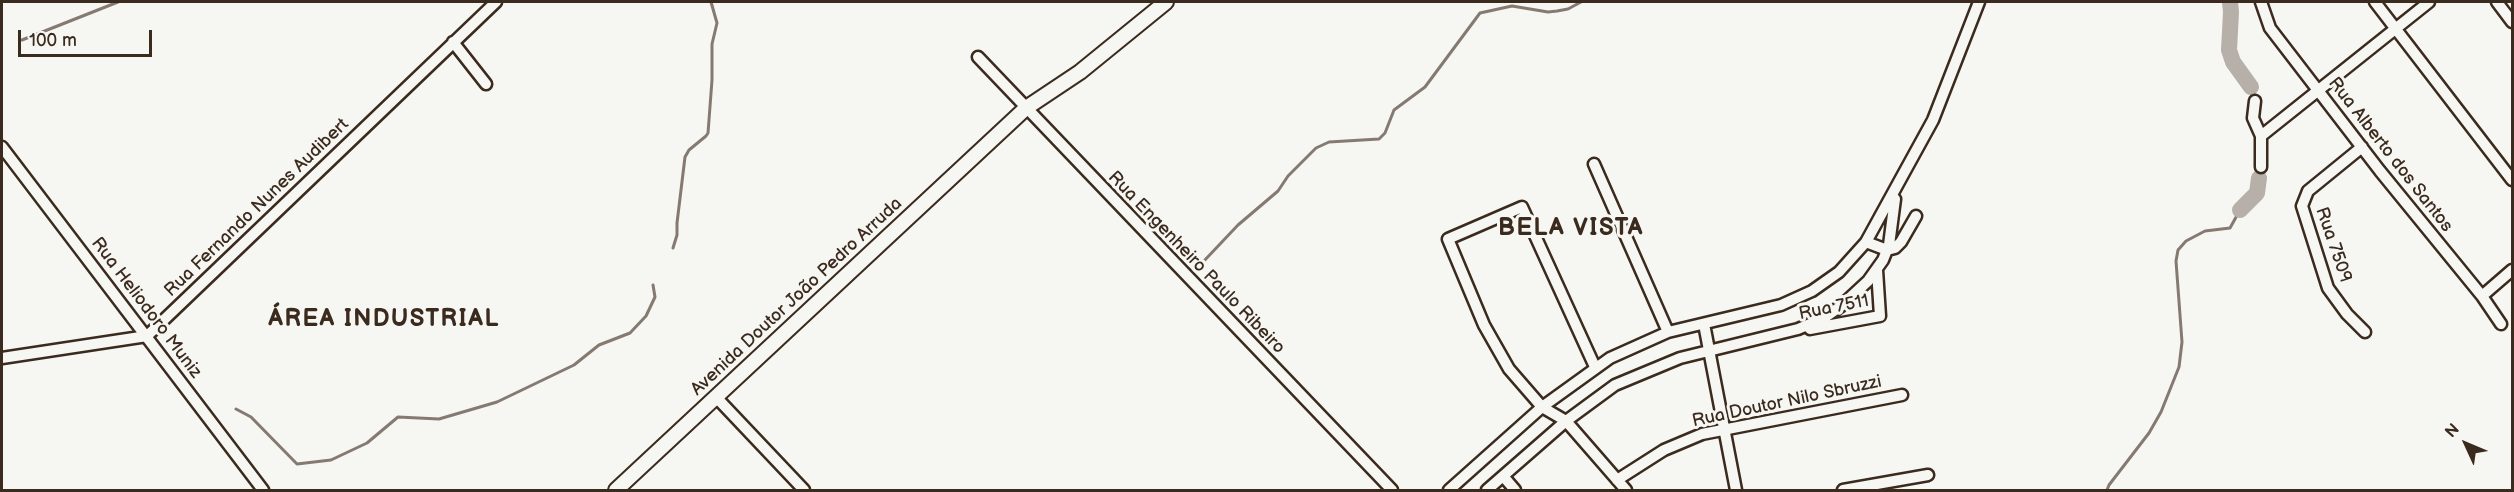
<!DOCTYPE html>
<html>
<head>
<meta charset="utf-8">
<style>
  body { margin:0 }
  #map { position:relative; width:2514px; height:492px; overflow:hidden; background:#f6f6f2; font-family:"Balsamiq Sans",sans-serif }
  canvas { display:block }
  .frame { position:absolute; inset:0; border:3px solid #3b2a1e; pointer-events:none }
  .north { position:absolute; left:2436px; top:414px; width:60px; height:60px; -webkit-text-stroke:4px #f6f6f2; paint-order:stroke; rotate:314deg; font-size:16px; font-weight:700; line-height:24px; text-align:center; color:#3b2a1e }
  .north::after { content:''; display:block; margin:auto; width:21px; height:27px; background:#3b2a1e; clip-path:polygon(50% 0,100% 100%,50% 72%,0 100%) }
  .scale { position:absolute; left:18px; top:30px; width:134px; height:27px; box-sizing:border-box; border:3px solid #3b2a1e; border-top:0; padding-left:8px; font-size:18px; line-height:21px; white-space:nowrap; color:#3b2a1e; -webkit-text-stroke:4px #f6f6f2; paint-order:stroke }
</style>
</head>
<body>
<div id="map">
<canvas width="2514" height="492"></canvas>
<div class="frame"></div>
<div class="north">N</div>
<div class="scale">100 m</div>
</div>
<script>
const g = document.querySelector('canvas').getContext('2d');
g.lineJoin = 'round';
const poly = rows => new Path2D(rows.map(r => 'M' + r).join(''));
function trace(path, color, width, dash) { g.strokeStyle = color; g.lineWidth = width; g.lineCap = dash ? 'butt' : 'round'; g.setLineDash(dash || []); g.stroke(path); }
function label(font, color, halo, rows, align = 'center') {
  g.font = font + ' "Balsamiq Sans",sans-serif'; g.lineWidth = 6; g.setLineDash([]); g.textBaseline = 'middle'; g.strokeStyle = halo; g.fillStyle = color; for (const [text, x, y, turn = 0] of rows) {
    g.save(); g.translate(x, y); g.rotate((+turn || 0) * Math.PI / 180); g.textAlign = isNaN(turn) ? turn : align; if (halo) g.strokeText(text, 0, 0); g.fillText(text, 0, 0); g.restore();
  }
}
const stream = poly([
  [22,40,118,2],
  [673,248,677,235,677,223,685,157,689,150,706,136,708,133,712,80,712,44,717,23,711,2],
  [1203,262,1238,225,1278,191,1288,176,1316,148,1329,142,1379,139,1385,133,1394,110,1425,87,1480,13,1512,6,1548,12,1557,11,1568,9,1581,2],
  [236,409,251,417,297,464,331,460,367,443,398,417,439,419,497,402,574,365,599,345,630,333,646,316,655,297,653,285],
  [2107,490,2109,485,2149,433,2161,412,2179,367,2182,342,2176,261,2178,250,2186,241,2205,231,2230,228,2240,210]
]);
const river = poly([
  [2230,2,2231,12,2229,50,2233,62,2251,87],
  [2240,210,2257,193,2259,178]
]);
const minor = poly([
  [2261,2,2270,28,2380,171,2482,296,2501,324],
  [2375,2,2512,180],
  [2497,2,2512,22],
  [453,42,486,84],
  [978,57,1392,490],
  [2255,101,2253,118,2261,136,2261,167],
  [2261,136,2429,2],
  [2,147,263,490],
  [2362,147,2308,191,2302,206,2328,288,2347,314,2365,332],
  [1594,164,1668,332],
  [1866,242,1887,250,1895,248,1901,242,1916,216],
  [2482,296,2512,270],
  [1704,324,1736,490],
  [1810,329,1880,316,1877,270],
  [2,358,147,336,496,2],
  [1595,367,1522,207,1448,239,1484,325,1509,369,1542,407,1566,421,1626,490],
  [716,397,804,490],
  [1503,476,1515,490],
  [1617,480,1664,450,1702,434,1902,395],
  [1449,490,1542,407,1610,358,1668,332,1781,305,1812,291,1839,272,1866,242,1933,120,1979,2],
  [1487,490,1566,421,1615,385,1680,358,1798,329,1824,318,1841,306,1868,281,1883,260,1889,245,1895,199],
  [1843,490,1928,475]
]);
const major = poly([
  [616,490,1026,108,1080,72,1166,2]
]);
const streetNames = [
  ["Rua Alberto dos Santos",2390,155,52],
  ["Rua Fernando Nunes Audibert",257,208,-44],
  ["Rua 7509",2333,245,71],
  ["Rua Engenheiro Paulo Ribeiro",1196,263,46],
  ["Avenida Doutor João Pedro Arruda",797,297,-43],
  ["Rua Heliodoro Muniz",146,308,53],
  ["Rua 7511",1834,308,-11],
  ["Rua Doutor Nilo Sbruzzi",1787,402,-12]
];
const districtNames = [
  ["BELA VISTA",1571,229],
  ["ÁREA INDUSTRIAL",384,320]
];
trace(stream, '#857a71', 3);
trace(river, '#b6b0a9', 16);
trace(minor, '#3b2a1e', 15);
trace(major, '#3b2a1e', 18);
trace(minor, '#f6f6f2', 10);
trace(major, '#f6f6f2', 14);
label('18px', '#3b2a1e', '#f6f6f2', streetNames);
g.letterSpacing = '1.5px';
label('bold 24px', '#3b2a1e', '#f6f6f2', districtNames);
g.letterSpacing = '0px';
</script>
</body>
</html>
